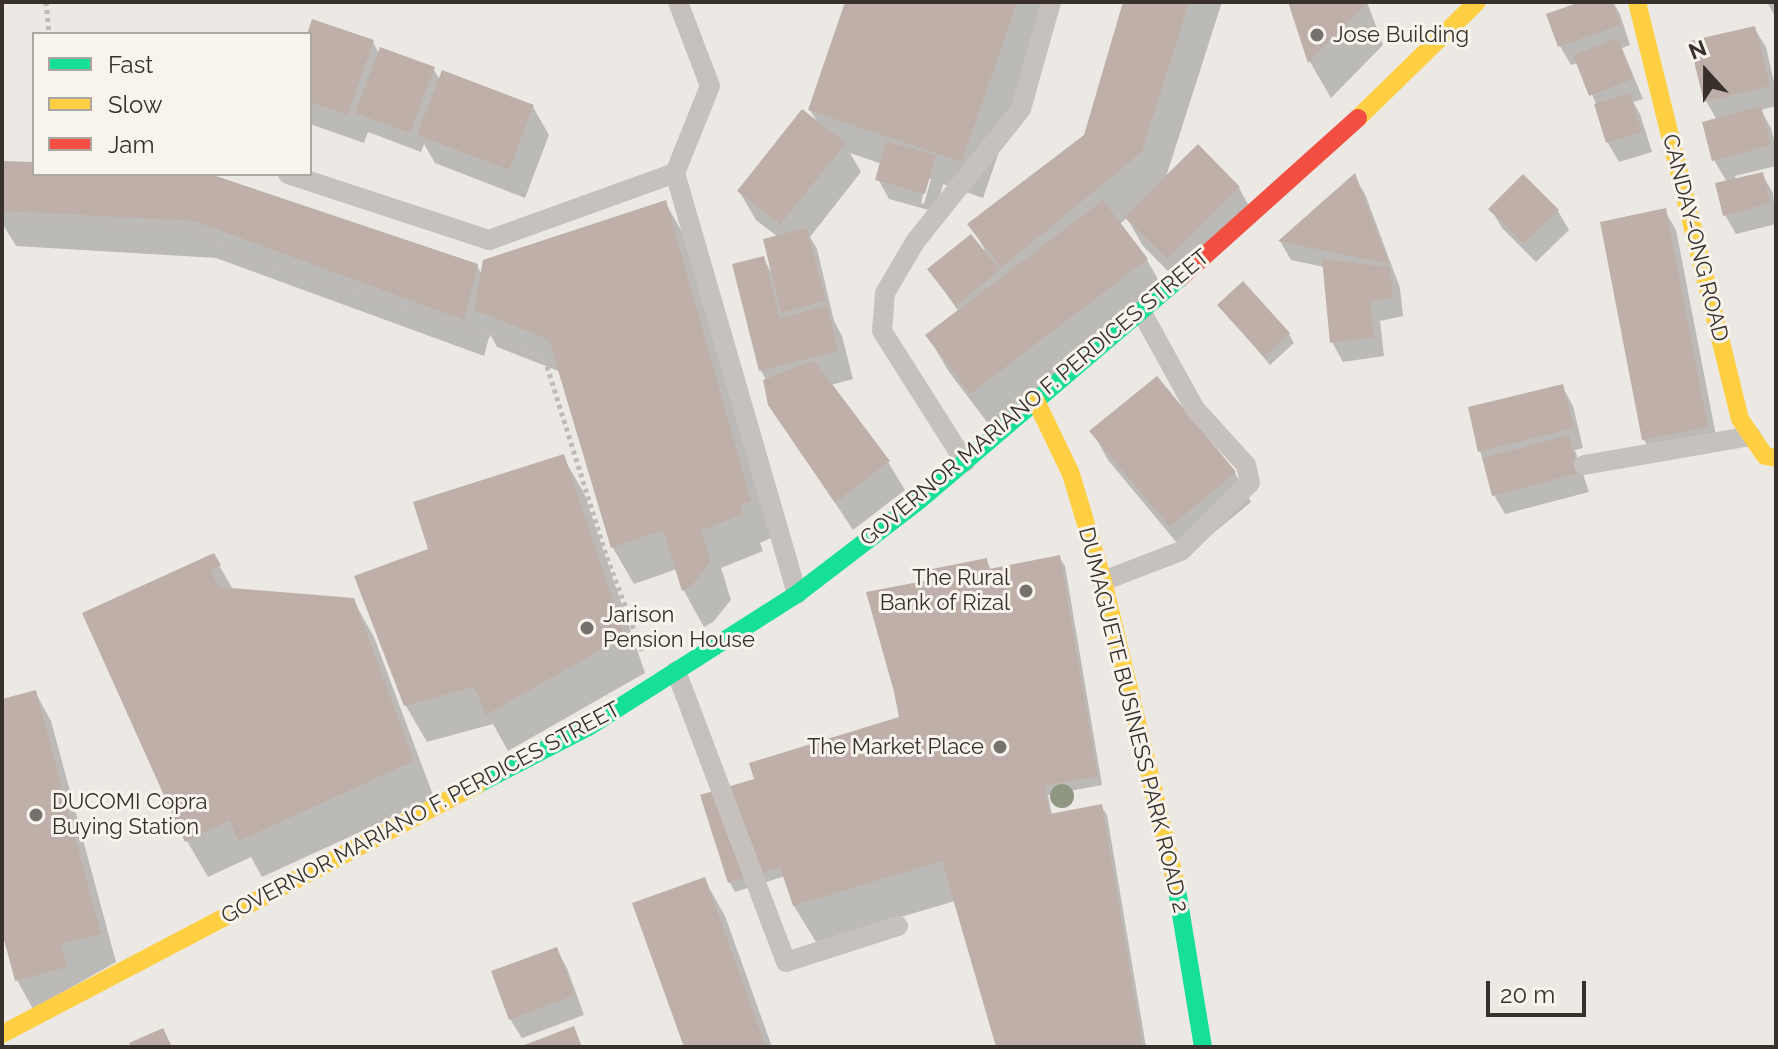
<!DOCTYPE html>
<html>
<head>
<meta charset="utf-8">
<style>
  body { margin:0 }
  #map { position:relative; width:1778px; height:1049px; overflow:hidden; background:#ece9e4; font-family:Raleway,sans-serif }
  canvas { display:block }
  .frame { position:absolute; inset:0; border:4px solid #37302b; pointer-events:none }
  .legend { position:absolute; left:32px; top:32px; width:280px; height:144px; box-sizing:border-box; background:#f8f4ec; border:2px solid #aba69f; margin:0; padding:10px 14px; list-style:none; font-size:24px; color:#37302b }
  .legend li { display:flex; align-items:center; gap:16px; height:40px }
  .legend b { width:40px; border:2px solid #aba69f }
  .north { position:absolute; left:1666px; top:32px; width:80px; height:80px; -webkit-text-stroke:6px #f8f4ec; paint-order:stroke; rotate:339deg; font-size:22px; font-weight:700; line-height:32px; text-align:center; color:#37302b }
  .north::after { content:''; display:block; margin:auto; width:28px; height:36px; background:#37302b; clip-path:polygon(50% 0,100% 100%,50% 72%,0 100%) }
  .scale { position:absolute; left:1486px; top:981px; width:100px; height:36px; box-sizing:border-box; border:4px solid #37302b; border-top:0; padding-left:10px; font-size:24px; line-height:28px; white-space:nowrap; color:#37302b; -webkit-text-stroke:6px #f8f4ec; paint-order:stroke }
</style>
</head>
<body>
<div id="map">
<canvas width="1778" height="1049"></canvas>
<div class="frame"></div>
<ul class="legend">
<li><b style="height:10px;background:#16e098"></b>Fast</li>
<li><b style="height:10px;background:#ffcf43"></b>Slow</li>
<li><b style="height:10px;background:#f24e42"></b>Jam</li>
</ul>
<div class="north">N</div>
<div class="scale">20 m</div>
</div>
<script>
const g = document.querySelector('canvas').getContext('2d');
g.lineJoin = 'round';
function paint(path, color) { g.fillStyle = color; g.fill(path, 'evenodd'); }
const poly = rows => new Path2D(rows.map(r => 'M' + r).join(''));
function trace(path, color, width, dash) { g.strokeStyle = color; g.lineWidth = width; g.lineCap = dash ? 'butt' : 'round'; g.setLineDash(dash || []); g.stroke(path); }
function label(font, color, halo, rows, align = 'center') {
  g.font = font + ' Raleway,sans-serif'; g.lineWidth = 6; g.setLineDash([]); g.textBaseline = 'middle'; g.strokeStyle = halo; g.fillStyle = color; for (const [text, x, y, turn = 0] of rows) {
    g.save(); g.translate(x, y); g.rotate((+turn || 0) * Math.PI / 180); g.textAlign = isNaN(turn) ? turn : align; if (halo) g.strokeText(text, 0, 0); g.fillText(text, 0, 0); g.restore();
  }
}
const shadow = poly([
  [847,2,1051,2,983,198,943,184,936,212,889,199,878,179,882,164,850,153,861,172,810,237,817,249,834,321,842,336,853,379,831,385,888,462,905,490,853,530,770,404,767,381,761,371,734,265,763,258,773,275,778,237,756,220,739,191,818,123,810,110],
  [927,179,931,179,924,204,921,203],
  [1126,2,1222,2,1165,180,1239,188,1255,217,1184,287,1143,246,1127,218,1119,225,1147,260,1168,297,993,430,949,372,928,336,959,312,929,269,985,250,970,224,1086,136],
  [1290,2,1367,2,1383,45,1331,98,1310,62],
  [1586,2,1613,2,1620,14,1630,45,1622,48,1643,99,1633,102,1640,114,1652,152,1619,162,1608,143,1597,106,1578,63,1571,65,1560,46],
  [1767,2,1776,2,1776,15,1775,16],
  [314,22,373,42,379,54,433,68,440,80,533,107,549,135,525,198,435,163,424,144,421,152,368,132,364,143,310,124,309,34],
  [1754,28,1766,47,1776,91,1776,106,1761,110,1771,128,1776,147,1776,166,1735,176,1736,180,1762,174,1773,193,1776,224,1736,234,1725,215,1727,182,1714,160,1717,120,1706,101],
  [2,163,34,164,34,174,204,174,477,265,482,275,665,202,686,239,771,538,760,543,763,551,721,568,731,600,713,622,704,627,684,591,677,569,634,584,613,548,561,372,497,347,490,334,484,356,216,258,16,246,2,223],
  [1354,176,1365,194,1400,288,1403,316,1380,321,1384,356,1343,362,1332,342,1324,267,1291,260,1280,241],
  [1491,209,1558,211,1569,230,1536,262,1502,228],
  [1665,211,1676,230,1718,446,1656,459,1644,440,1602,223],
  [1220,306,1289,334,1294,343,1270,365],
  [1562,386,1573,406,1583,448,1575,450,1589,492,1505,514,1494,495,1480,451],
  [1092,431,1235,473,1251,502,1187,555,1108,460],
  [563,457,584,493,645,673,508,751,493,724,427,742,406,706,357,577,430,550],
  [213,555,234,591,353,600,374,637,434,798,262,877,251,857,208,877,187,841,84,614],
  [1059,557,1065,566,1102,785,1048,795,1052,815,1101,806,1107,815,1146,1047,998,1047,955,901,816,942,794,906,785,876,735,892,730,883,703,797,756,780,901,719,932,582,986,560,991,570],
  [35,692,51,721,116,962,33,1009,17,980,2,927,2,701],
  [704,879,725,916,772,1047,686,1047],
  [556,949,567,968,584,1015,522,1038,510,1019]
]);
const building = poly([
  [845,2,1017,2,962,162,808,110],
  [1123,2,1189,2,1142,152,1001,268,967,224,1084,135],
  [1288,2,1361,2,1363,7,1308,63],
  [1580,2,1613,2,1621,25,1558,47,1546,14],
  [312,19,374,40,348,115,310,102,310,34,307,34],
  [1755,26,1770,86,1704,102,1689,41],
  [1618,38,1633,79,1589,96,1573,55],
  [380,47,435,67,410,133,355,113],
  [442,70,534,105,509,170,417,135],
  [1630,93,1642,132,1606,143,1594,104],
  [1761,106,1771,145,1712,161,1702,122],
  [802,109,846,143,780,225,737,191],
  [886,141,936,155,925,194,875,180],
  [1198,144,1240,187,1167,259,1124,217],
  [2,161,34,162,34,174,210,174,478,264,464,320,194,221,2,211],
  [1763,172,1771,203,1723,216,1715,183],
  [1355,173,1389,264,1278,241],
  [1523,174,1559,210,1524,244,1488,209],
  [666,200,751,501,740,506,743,514,701,531,711,562,692,585,682,591,663,530,611,548,549,340,474,310,483,260],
  [1103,200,1148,259,970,394,925,335],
  [1666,208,1708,427,1642,440,1600,222],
  [807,228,826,301,781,313,763,239],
  [971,234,1000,270,956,306,927,269],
  [764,256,780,318,827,305,838,351,759,371,732,264],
  [1322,259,1390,267,1393,297,1370,302,1374,337,1330,343],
  [1243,281,1290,333,1264,357,1217,305],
  [814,360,890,461,835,503,768,405,763,380],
  [1157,376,1236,472,1170,527,1089,431],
  [1563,384,1574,428,1478,452,1468,407],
  [1569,435,1579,473,1492,496,1482,458],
  [564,454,625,636,486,715,474,687,404,706,354,576,428,549,413,502],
  [214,553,221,565,211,571,219,587,354,598,414,761,239,841,229,821,185,842,82,613],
  [1060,555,1098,776,1045,786,1050,814,1102,804,1143,1047,996,1047,942,861,793,906,780,867,728,883,700,795,754,779,749,763,899,717,894,692,866,592,929,580,927,570,987,558,989,569],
  [36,690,101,934,62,944,67,967,15,981,2,932,2,699],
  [705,877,766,1047,684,1047,632,903],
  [557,947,575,995,509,1020,491,971],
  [574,1026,582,1047,519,1047],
  [163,1028,172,1047,131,1047,129,1043]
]);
const path = poly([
  [46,2,49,34],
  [2,220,181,225,261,262,470,328,544,357,607,558,642,651]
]);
const lane = poly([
  [678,2,710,86,675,173,797,594],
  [288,174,489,240,675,173],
  [965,462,882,331,885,293,915,242,1021,109,1051,2],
  [1584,465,1751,436],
  [1103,581,1181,551,1250,483,1246,465,1195,409,1141,311],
  [676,671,786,962,898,926]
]);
const fast = poly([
  [478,784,590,726,797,594,921,499,1182,276],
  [1176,884,1203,1047]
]);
const slow = poly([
  [1637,2,1740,419,1765,456,1776,458],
  [1358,118,1477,2],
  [1036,401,1071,474,1103,581,1176,884],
  [2,1034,478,784]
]);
const jam = poly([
  [1182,276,1358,118]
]);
const trees = [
  [1062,796]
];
const markers = [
  [1317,35,8,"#76716c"],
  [1026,591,8,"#76716c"],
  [587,628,8,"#76716c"],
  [1000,747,8,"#76716c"],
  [36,815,8,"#76716c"]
];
const poiNames = [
  ["Jose Building",1333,35],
  ["The Rural",1010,578,"right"],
  ["Bank of Rizal",1010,603,"right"],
  ["Jarison",603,615],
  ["Pension House",603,640],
  ["The Market Place",984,747,"right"],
  ["DUCOMI Copra",52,802],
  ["Buying Station",52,827]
];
const streetNames = [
  ["CANDAY-ONG ROAD",1695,238,76],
  ["GOVERNOR MARIANO F. PERDICES STREET",1035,398,-40],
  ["DUMAGUETE BUSINESS PARK ROAD 2",1133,720,76],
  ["GOVERNOR MARIANO F. PERDICES STREET",421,813,-28]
];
paint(shadow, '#0003');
paint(building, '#beb0a8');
trace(path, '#bebab5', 5, [4, 4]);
trace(lane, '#c6c1bc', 20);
trace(fast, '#16e098', 18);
trace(slow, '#ffcf43', 18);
trace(jam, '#f24e42', 18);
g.fillStyle = '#8f9682';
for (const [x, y] of trees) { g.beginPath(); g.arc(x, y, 12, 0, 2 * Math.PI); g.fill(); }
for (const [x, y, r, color] of markers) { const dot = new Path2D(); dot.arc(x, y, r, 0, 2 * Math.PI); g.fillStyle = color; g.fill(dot); trace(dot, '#f8f4ec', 3); }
label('22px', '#37302b', '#f8f4ec', poiNames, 'left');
label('22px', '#37302b', '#f8f4ec', streetNames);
</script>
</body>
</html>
